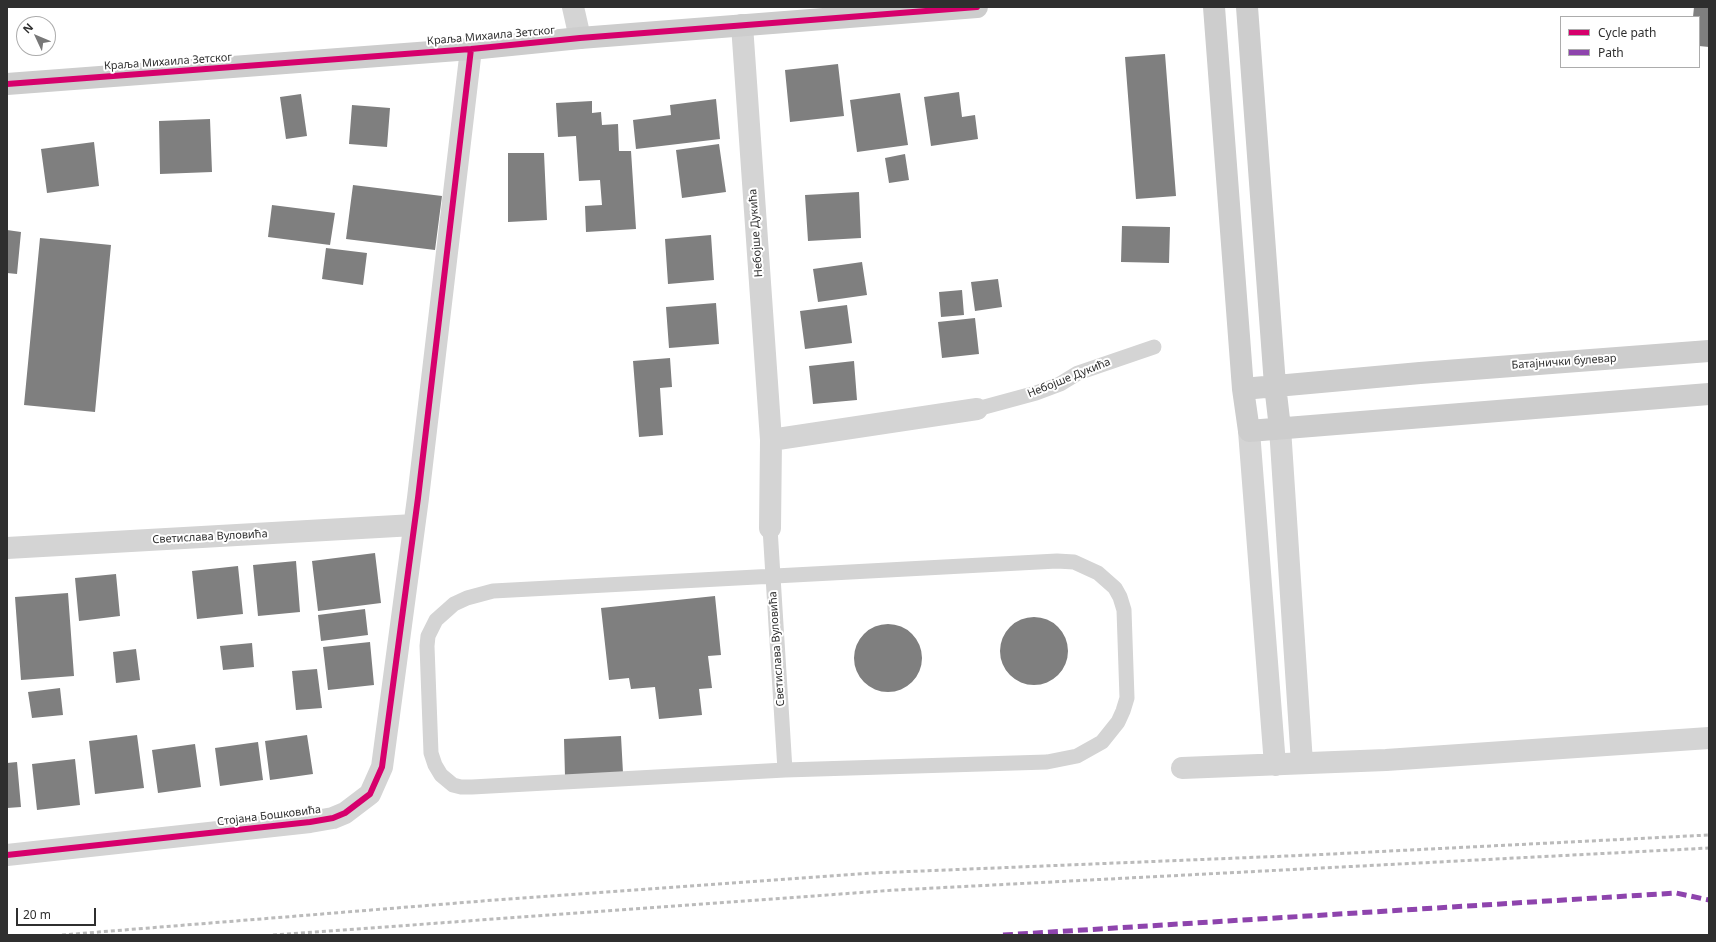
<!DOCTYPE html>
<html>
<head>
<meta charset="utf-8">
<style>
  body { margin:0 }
  #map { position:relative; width:1716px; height:942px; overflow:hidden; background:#fff; font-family:"Noto Sans",sans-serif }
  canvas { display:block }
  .frame { position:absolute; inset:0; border:8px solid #2f2f2f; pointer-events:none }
  .legend { position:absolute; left:1560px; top:16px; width:140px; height:52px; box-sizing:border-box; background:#fff; border:1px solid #acacac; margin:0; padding:5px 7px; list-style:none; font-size:12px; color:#2f2f2f }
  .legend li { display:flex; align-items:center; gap:8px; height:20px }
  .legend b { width:20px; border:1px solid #acacac }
  .north { position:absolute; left:16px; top:16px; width:40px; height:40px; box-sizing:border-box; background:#fff; border:1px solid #acacac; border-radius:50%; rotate:314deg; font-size:11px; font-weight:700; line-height:16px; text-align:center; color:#2f2f2f }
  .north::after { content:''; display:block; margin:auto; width:14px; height:18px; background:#787878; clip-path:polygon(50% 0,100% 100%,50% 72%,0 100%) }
  .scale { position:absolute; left:16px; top:908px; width:80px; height:18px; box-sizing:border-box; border:2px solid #2f2f2f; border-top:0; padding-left:5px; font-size:12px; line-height:14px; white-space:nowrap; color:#2f2f2f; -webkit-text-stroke:3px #fff; paint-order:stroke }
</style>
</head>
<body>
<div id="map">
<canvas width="1716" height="942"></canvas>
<div class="frame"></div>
<ul class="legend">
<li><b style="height:5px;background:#d6006c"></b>Cycle path</li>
<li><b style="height:5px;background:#8e44ad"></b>Path</li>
</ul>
<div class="north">N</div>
<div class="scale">20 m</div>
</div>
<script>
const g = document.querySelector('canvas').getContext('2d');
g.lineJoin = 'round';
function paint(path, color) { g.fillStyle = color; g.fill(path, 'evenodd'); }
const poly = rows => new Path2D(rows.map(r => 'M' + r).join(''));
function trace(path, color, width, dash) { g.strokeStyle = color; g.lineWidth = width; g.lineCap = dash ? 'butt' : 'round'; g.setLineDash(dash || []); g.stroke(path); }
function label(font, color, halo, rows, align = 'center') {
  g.font = font + ' "Noto Sans",sans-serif'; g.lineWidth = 4; g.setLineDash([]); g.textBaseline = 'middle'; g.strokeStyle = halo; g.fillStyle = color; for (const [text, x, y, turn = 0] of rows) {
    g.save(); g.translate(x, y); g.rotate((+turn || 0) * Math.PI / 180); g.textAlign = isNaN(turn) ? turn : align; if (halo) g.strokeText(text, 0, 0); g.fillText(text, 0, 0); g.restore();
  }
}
const building = poly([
  [1694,7,1709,7,1709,47,1699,46,1699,17,1693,17],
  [1165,54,1176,196,1136,199,1125,57],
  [838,64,844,116,790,122,785,70],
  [959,92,962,117,975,115,978,139,931,146,924,97],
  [900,93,908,145,857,152,850,100],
  [301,94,307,136,286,139,280,97],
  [716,99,720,139,636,149,633,120,671,115,670,105],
  [592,101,592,113,601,112,602,125,618,124,619,151,631,151,636,229,586,232,585,206,602,205,600,180,579,181,576,136,558,137,556,103],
  [352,105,390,108,387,147,349,144],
  [210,119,212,172,160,174,159,121],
  [94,142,99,186,47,193,41,149],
  [719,144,726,192,682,198,676,150],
  [508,153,544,153,547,220,508,222],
  [905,154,909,180,889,183,885,158],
  [353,185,442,196,435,250,346,239],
  [859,192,861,238,808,241,805,195],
  [272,205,335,213,330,245,268,237],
  [1122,226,1170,227,1169,263,1121,262],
  [7,230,21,232,17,274,7,273],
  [711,235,714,280,668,284,665,239],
  [40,238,111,245,95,412,24,405],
  [326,248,367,253,363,285,322,279],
  [862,262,867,295,818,302,813,269],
  [998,279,1002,307,975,311,971,282],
  [962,290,964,315,941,317,939,292],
  [716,303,719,344,669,348,666,307],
  [847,305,852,343,805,349,800,311],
  [975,318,979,354,942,358,938,322],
  [670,358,672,387,660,388,663,435,639,437,633,361],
  [854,361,857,400,813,404,809,366],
  [375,553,381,603,318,611,312,561],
  [296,561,300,612,258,616,253,565],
  [238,566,243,614,197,619,192,571],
  [116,574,120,616,79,621,75,578],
  [68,593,74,676,21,680,15,597],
  [715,596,721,655,708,656,712,688,699,689,702,715,659,719,655,687,631,689,629,678,609,680,601,608],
  [365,609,368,635,321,641,318,615],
  '1000 651a34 34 0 1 1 68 0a34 34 0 1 1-68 0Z',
  '854 658a34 34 0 1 1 68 0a34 34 0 1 1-68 0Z',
  [370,642,374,685,328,690,323,647],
  [252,643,254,667,223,670,220,646],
  [136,649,140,680,116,683,113,652],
  [317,669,322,708,296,710,292,671],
  [60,688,63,715,32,718,28,692],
  [137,735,144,788,95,794,89,741],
  [307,735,313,774,270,780,265,741],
  [621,736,623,773,565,776,564,739],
  [258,742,263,780,220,786,215,748],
  [195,744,201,787,158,793,152,750],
  [75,759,80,805,37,810,32,764],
  [17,762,21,807,7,808,7,763]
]);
const lane = poly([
  [977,409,1036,393,1060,384,1078,373,1154,347],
  [770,528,785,770],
  [1057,561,1074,562,1098,573,1115,588,1120,597,1124,610,1127,698,1123,711,1118,722,1102,742,1077,756,1047,762,785,770,472,787,461,787,453,785,441,775,435,765,431,753,427,646,428,636,436,620,454,604,467,598,493,591,1057,561]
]);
const street = poly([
  [573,7,580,38],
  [742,25,771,440,770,528],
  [1280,428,1302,763],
  [1249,431,1275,765],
  [771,440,977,409],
  [7,548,414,525],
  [1182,768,1386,760,1709,738],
  [7,855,310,822,333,818,345,813,370,794,382,767,418,498,471,49]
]);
const secondary = poly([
  [1214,7,1243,389,1249,431,1709,394],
  [1247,7,1275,385,1280,428],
  [7,84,471,49,580,38,977,7],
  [1243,389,1420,373,1709,351]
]);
const rail = poly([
  [62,935,495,900,873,873,1311,855,1709,835],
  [273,935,896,890,1709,848]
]);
const quiet = poly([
  [1003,935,1676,893,1709,900]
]);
const cycleway = poly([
  [7,84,471,49,580,38,977,7],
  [7,855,310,822,333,818,345,813,370,794,382,767,418,498,471,49]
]);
const streetNames = [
  ["Краља Михаила Зетског",491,36,-5],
  ["Краља Михаила Зетског",168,62,-4],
  ["Небојше Дукића",756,233,-94],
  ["Батајнички булевар",1564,362,-4],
  ["Небојше Дукића",1069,378,-22],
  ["Светислава Вуловића",210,537,-3],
  ["Светислава Вуловића",777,649,-94],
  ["Стојана Бошковића",269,816,-7]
];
paint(building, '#7f7f7f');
trace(lane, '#d4d4d4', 15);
trace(street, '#d4d4d4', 22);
trace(secondary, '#cdcdcd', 22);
trace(rail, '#bbb', 3, [4, 3]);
trace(quiet, '#8e44ad', 5, [10, 5]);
trace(cycleway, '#d6006c', 6);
label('11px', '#2f2f2f', '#fff', streetNames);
</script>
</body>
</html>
